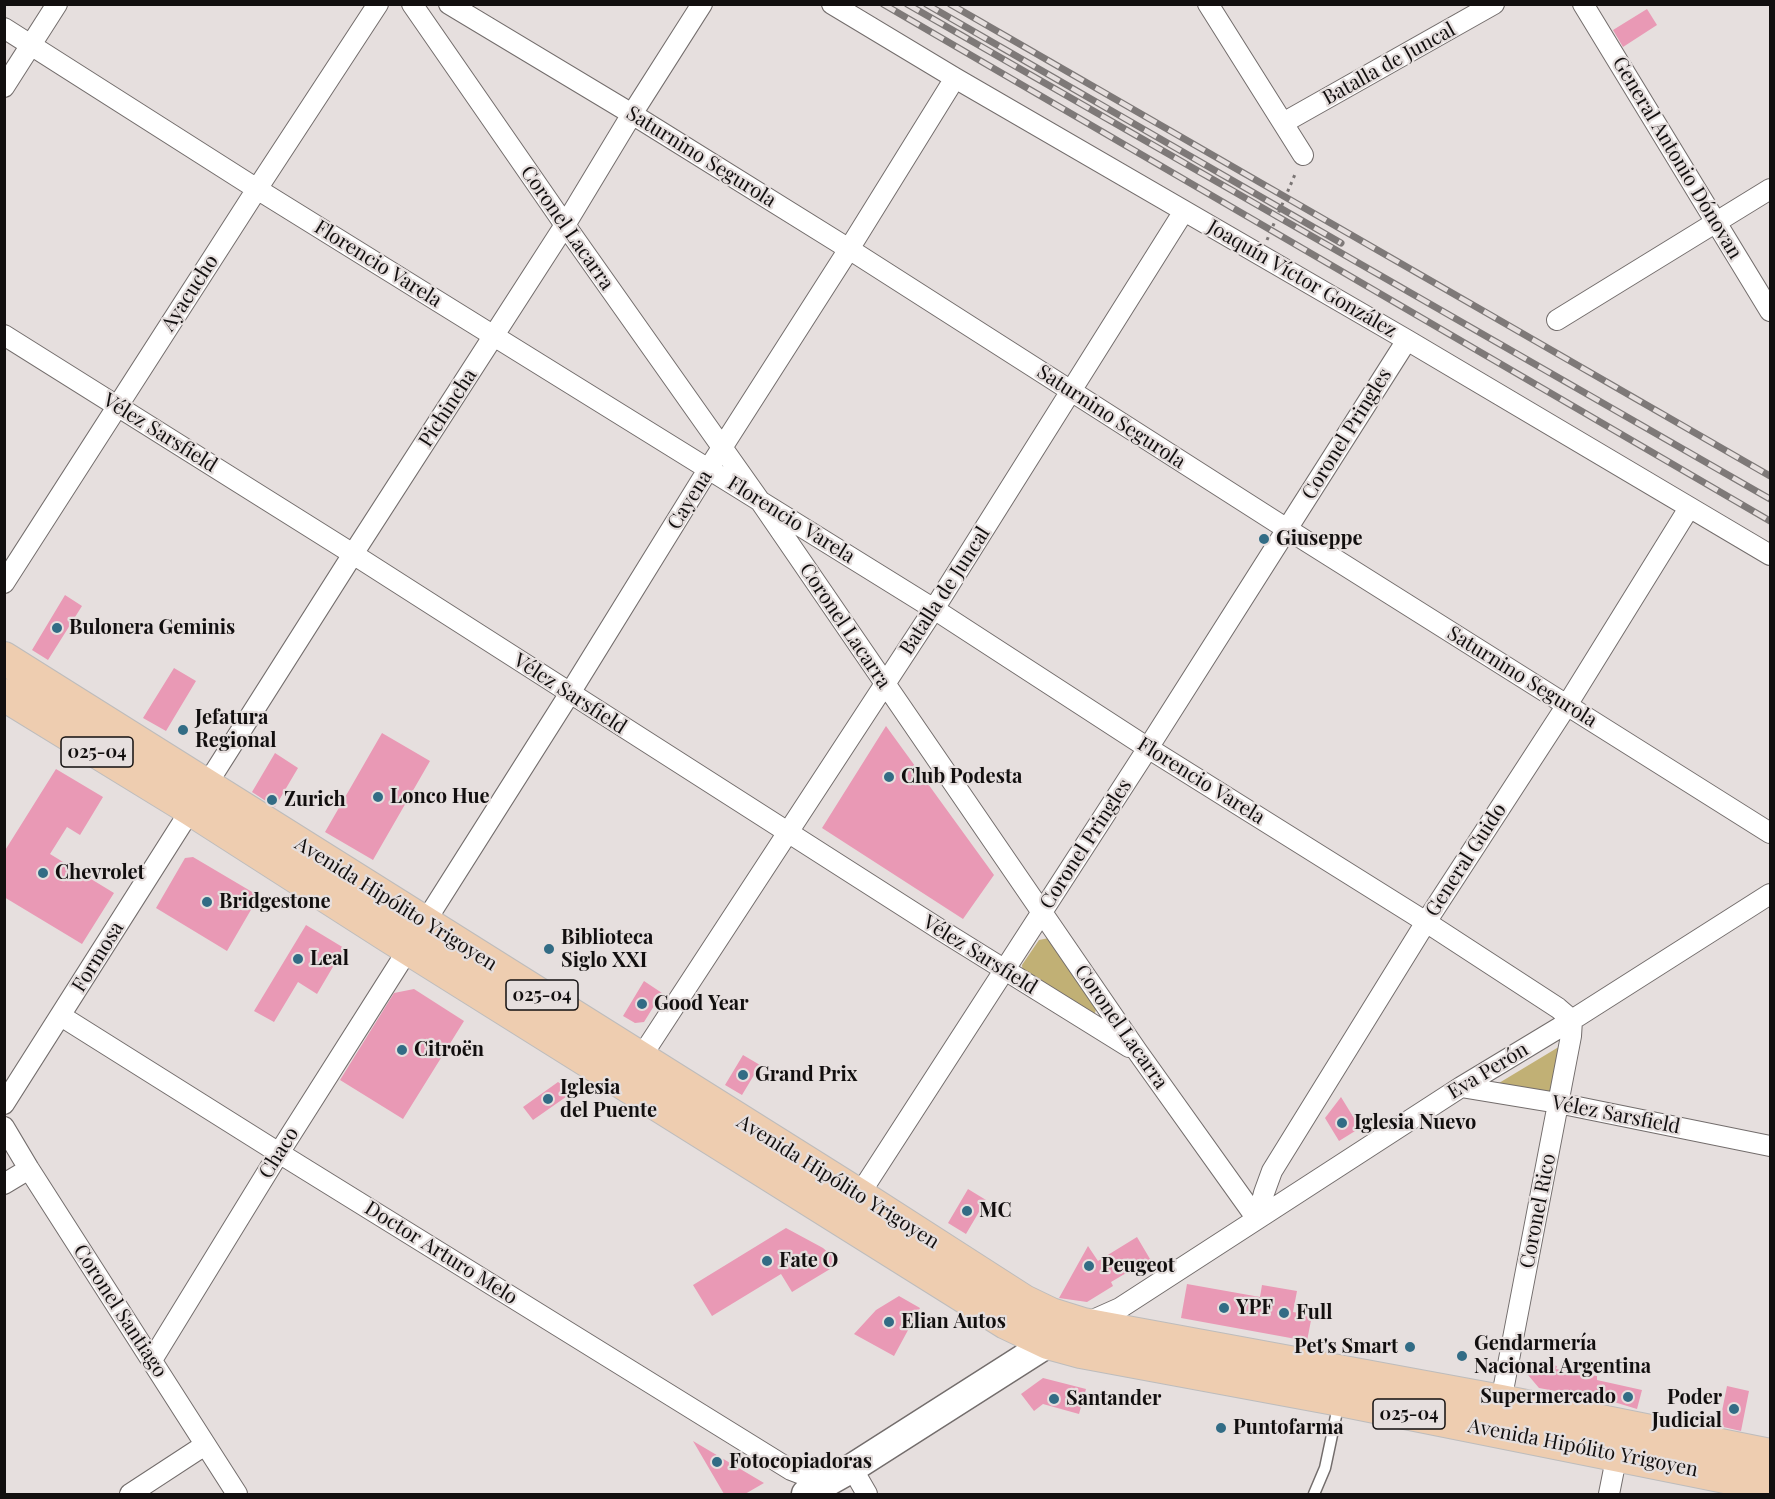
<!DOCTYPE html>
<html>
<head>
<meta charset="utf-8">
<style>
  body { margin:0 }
  #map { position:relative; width:1775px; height:1499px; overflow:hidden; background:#e6dfde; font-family:"Playfair Display",serif }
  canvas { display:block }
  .frame { position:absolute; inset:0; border:6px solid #120f0f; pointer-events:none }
</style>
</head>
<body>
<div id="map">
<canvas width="1775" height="1499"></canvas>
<div class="frame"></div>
</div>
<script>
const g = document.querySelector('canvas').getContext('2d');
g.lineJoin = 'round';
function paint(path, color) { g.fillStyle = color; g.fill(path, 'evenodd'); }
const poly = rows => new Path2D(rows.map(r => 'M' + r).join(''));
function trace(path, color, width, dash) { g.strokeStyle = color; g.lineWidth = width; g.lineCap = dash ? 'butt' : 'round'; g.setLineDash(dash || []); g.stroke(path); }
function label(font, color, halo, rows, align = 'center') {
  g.font = font + ' "Playfair Display",serif'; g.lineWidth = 4.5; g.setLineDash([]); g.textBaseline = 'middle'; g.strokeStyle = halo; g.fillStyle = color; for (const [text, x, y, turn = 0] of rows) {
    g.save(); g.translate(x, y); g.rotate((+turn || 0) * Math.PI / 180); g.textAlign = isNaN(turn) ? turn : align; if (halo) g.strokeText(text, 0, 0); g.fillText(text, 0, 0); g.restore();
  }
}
const green = poly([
  [1049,938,1097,1005,1095,1013,1088,1016,1023,975,1022,965,1039,940],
  [1562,1045,1551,1094,1499,1083]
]);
const building = poly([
  [1647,9,1657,25,1623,47,1613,30],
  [65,595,82,606,48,660,32,650],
  [174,668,196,681,166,731,143,718],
  [886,726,994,875,963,919,822,828],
  [382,733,430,761,373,860,325,832],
  [275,753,298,768,275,807,252,792],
  [56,769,103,797,80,835,67,827,50,854,114,893,82,944,4,897,4,852],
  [193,857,259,896,227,951,156,908,185,858],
  [306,925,344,948,317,994,298,982,274,1022,254,1011],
  [644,981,662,993,644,1022,635,1023,623,1016],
  [414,989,464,1021,403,1119,340,1080,394,993],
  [743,1055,760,1065,742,1095,725,1085],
  [558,1082,573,1092,533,1120,523,1107],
  [1341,1097,1360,1128,1339,1141,1325,1118],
  [968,1189,986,1200,966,1234,948,1223],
  [786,1228,823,1248,840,1263,792,1292,781,1274,712,1316,693,1285],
  [1137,1237,1150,1259,1111,1282,1113,1286,1087,1302,1059,1298,1088,1246,1098,1261],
  [1187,1284,1260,1297,1262,1285,1297,1291,1293,1312,1312,1315,1307,1341,1181,1318],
  [899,1296,920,1308,894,1356,854,1334,876,1310],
  [1531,1360,1557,1366,1556,1369,1597,1376,1597,1380,1642,1390,1637,1409,1614,1402,1539,1388,1528,1375],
  [1043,1378,1086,1389,1079,1414,1043,1404,1034,1411,1021,1394],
  [1727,1386,1749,1391,1741,1431,1719,1426],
  [693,1441,764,1483,745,1494,724,1494]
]);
const path = poly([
  [1267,240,1296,172]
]);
const lane = poly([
  [1314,1494,1325,1468,1339,1402]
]);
const street = poly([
  [412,4,565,225,760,501,1137,1051,1257,1219],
  [449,4,632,114,849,249,1287,529,1770,833],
  [832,4,955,78,1407,340,1770,555],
  [1208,4,1303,155],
  [1583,4,1770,311],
  [4,28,257,189,934,609,1148,748,1426,922,1558,1008,1572,1020],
  [4,87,57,4],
  [1283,123,1494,4],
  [1557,320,1770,189],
  [4,335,353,554,944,932,1129,1047],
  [4,583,257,189,378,4],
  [425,922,570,693,709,468,849,249,955,78],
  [61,1016,279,1153,791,1470,825,1483],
  [641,1057,934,609,1184,211],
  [1461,1087,1558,1103,1770,1146],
  [4,1104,353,554,565,225,632,114,702,4],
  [4,1127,29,1169,237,1494],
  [4,1184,29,1169],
  [859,1195,1148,748,1407,340],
  [1257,1219,1264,1193,1272,1171,1426,922,1567,705,1689,508],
  [1084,1324,1120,1308,1461,1087,1572,1020,1770,894],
  [152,1360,279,1153,409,948],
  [1501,1401,1571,1036,1572,1020],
  [852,1468,867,1494],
  [130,1494,205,1445],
  [1609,1494,1617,1454]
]);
const secondary = poly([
  [806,1494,852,1468,1048,1343,1065,1334]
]);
const primary = poly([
  [4,658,859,1195,1024,1301,1051,1314,1083,1324,1501,1401,1770,1455],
  [4,695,190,809,388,936,1006,1323,1048,1343,1081,1352,1340,1400,1770,1486]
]);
const rail = poly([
  [883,4,1770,521],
  [907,4,1770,499],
  [926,4,1341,243],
  [950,4,1770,476]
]);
const markers = [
  [1264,539,6,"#326c85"],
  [57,628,6,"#326c85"],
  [183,730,6,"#326c85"],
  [889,777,6,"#326c85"],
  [378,797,6,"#326c85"],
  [272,800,6,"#326c85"],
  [43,873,6,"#326c85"],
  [207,902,6,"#326c85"],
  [549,949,6,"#326c85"],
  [298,959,6,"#326c85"],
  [642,1004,6,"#326c85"],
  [402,1050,6,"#326c85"],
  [743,1075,6,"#326c85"],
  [548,1099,6,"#326c85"],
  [1342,1123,6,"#326c85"],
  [967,1211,6,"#326c85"],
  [767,1261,6,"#326c85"],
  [1089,1266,6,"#326c85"],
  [1224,1308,6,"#326c85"],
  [1284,1313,6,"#326c85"],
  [889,1322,6,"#326c85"],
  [1410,1347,6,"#326c85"],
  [1462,1356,6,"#326c85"],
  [1628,1397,6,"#326c85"],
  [1054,1399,6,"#326c85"],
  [1734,1409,6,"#326c85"],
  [1221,1428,6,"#326c85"],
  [717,1462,6,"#326c85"]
];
const shields = [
  [97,752,72],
  [542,995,72],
  [1409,1414,72]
];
const shieldNames = [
  ["025-04",97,752],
  ["025-04",542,995],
  ["025-04",1409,1414]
];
const streetNames = [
  ["Batalla de Juncal",1389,64,-29],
  ["Saturnino Segurola",701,157,32],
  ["General Antonio Dónovan",1677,158,59],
  ["Coronel Lacarra",567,228,55],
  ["Florencio Varela",378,264,32],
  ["Joaquín Víctor González",1302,279,30],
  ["Ayacucho",190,293,-57],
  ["Pichincha",448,408,-57],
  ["Saturnino Segurola",1111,417,33],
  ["Vélez Sarsfield",160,433,32],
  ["Coronel Pringles",1347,434,-58],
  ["Cayena",690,500,-58],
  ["Florencio Varela",791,520,32],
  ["Batalla de Juncal",945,591,-57],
  ["Coronel Lacarra",845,626,56],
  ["Saturnino Segurola",1522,677,32],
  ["Vélez Sarsfield",570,694,33],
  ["Florencio Varela",1201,781,32],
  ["Coronel Pringles",1086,844,-57],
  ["General Guido",1466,860,-57],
  ["Avenida Hipólito Yrigoyen",396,904,32],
  ["Vélez Sarsfield",980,955,32],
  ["Formosa",98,957,-58],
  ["Coronel Lacarra",1121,1027,55],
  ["Eva Perón",1488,1071,-31],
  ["Vélez Sarsfield",1616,1115,11],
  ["Chaco",279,1153,-58],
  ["Avenida Hipólito Yrigoyen",838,1182,32],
  ["Coronel Rico",1538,1211,-79],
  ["Doctor Arturo Melo",441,1253,32],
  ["Coronel Santiago",120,1311,57],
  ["Avenida Hipólito Yrigoyen",1583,1448,11]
];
const poiNames = [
  ["Giuseppe",1276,539],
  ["Bulonera Geminis",69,628],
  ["Jefatura",195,718],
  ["Regional",195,741],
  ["Club Podesta",901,777],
  ["Lonco Hue",390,797],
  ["Zurich",284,800],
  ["Chevrolet",55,873],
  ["Bridgestone",219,902],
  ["Biblioteca",561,938],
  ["Siglo XXI",561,961],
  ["Leal",310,959],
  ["Good Year",654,1004],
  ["Citroën",414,1050],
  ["Grand Prix",755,1075],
  ["Iglesia",560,1088],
  ["del Puente",560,1111],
  ["Iglesia Nuevo",1354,1123],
  ["MC",979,1211],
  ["Fate O",779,1261],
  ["Peugeot",1101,1266],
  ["YPF",1236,1308],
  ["Full",1296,1313],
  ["Elian Autos",901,1322],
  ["Gendarmería",1474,1344],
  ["Nacional Argentina",1474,1367],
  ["Pet's Smart",1398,1347,"right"],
  ["Supermercado",1616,1397,"right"],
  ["Poder",1722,1398,"right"],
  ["Judicial",1722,1421,"right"],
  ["Santander",1066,1399],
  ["Puntofarma",1233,1428],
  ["Fotocopiadoras",729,1462]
];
paint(green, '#c1b075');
paint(building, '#e999b5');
trace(lane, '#736d6c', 13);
trace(street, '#736d6c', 22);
trace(secondary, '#736d6c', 31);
trace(primary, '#bdbcbc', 34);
trace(path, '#7a7574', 3, [3, 4.5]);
trace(lane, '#fff', 10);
trace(street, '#fff', 20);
trace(secondary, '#fff', 28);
trace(primary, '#eecdb0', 32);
trace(rail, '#7e7978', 7);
trace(rail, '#e6dfde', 4.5, [14]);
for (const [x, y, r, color] of markers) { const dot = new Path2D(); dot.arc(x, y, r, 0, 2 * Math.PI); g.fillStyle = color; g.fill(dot); trace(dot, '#e6dfde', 2); }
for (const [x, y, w] of shields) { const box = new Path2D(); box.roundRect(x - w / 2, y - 15, w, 30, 4.5); g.fillStyle = '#e6dfde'; g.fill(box); trace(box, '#120f0f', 1.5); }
label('bold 18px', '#120f0f', null, shieldNames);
label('20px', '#120f0f', '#e6dfde', streetNames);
label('bold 20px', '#120f0f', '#e6dfde', poiNames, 'left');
</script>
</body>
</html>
